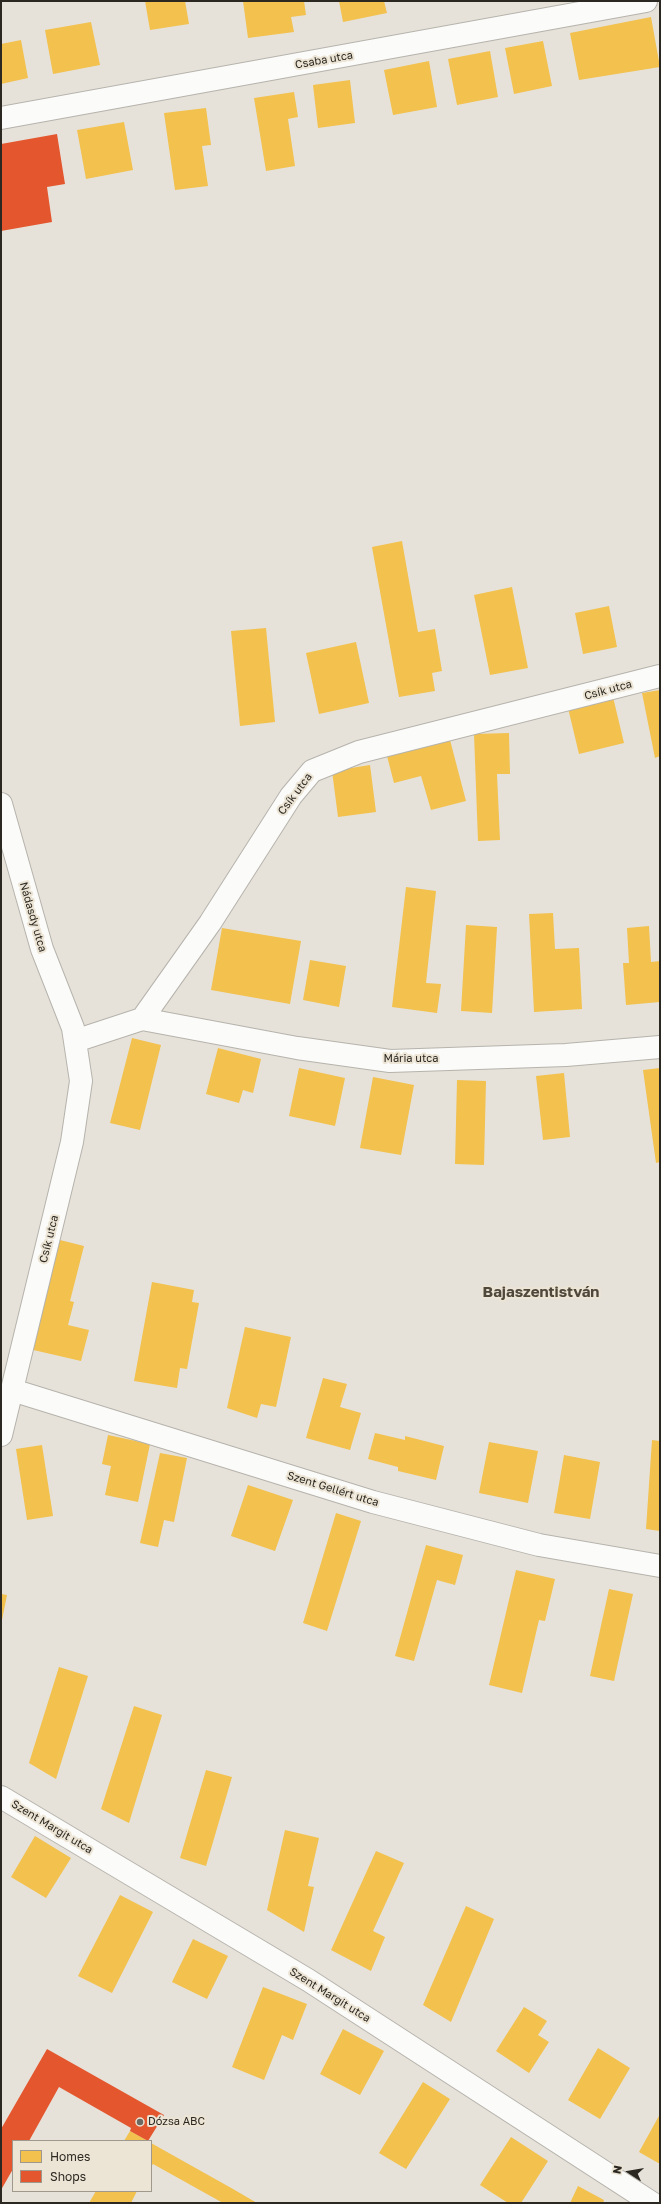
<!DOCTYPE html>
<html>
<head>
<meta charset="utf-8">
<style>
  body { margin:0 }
  #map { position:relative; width:661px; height:2204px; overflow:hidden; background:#e6e2da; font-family:"Golos Text",sans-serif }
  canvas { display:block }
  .frame { position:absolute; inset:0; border:2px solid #2b2822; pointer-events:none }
  .legend { position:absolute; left:12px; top:2140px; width:140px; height:52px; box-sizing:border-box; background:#ece4d4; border:1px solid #9f998d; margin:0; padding:5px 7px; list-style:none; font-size:12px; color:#2b2822 }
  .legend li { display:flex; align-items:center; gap:8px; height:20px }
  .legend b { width:20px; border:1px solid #9f998d }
  .north { position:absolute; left:609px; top:2152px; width:40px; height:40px; -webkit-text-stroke:3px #ece4d4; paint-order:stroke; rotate:282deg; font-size:11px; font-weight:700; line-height:16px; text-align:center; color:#2b2822 }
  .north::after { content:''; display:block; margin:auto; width:14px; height:18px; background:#2b2822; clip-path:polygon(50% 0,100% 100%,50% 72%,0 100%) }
</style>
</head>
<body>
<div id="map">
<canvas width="661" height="2204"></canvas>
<div class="frame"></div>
<ul class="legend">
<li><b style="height:11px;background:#f2c14e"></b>Homes</li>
<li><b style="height:11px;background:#e4572e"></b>Shops</li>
</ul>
<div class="north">N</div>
</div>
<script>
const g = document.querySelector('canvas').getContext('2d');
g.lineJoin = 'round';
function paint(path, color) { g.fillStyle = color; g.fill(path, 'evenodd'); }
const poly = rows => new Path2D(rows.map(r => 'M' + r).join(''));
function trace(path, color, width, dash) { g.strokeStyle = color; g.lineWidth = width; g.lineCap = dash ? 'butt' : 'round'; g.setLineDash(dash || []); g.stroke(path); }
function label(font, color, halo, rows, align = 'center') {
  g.font = font + ' "Golos Text",sans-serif'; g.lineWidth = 4; g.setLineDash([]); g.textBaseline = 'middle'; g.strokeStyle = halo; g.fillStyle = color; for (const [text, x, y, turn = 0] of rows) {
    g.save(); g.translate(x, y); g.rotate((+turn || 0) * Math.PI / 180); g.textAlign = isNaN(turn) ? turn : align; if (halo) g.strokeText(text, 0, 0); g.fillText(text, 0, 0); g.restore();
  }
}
const homes = poly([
  [145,1,185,1,189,24,150,30],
  [243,1,304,1,306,15,291,17,294,32,248,38],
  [339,1,384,1,387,13,343,22],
  [651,17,660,67,579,80,570,33],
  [91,22,100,65,53,74,45,30],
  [21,40,28,78,1,84,1,44],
  [543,41,552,86,514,94,505,48],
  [490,51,498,97,457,105,448,59],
  [429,61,437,107,393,115,384,70],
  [350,80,355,123,318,128,313,85],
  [294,92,298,117,288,119,295,166,266,171,254,98],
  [206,108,211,145,202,146,208,186,175,190,164,113],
  [124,122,133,170,86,179,77,130],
  [402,541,418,632,435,629,442,671,432,673,435,691,399,697,372,547],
  [512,587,528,668,490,675,474,595],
  [609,606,617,647,583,654,575,613],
  [266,628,275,722,240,726,231,631],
  [356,642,369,703,319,714,306,653],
  [660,690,660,756,655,758,642,693],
  [613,697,624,743,579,754,568,708],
  [509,733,510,774,497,774,500,840,478,841,474,734],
  [450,740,466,801,431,810,421,776,394,783,387,756],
  [370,765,376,812,338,817,332,771],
  [406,887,436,891,426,983,441,984,437,1013,392,1007],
  [553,913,555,949,579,948,582,1009,534,1012,529,914],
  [466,925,497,927,492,1013,461,1011],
  [649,926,651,962,660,961,660,1002,626,1005,623,963,629,963,627,928],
  [222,928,301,941,290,1004,211,990],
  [310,960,346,966,339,1007,303,1000],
  [132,1038,161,1045,140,1130,110,1123],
  [218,1048,261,1059,253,1093,243,1090,239,1103,206,1094],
  [299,1068,345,1078,335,1126,289,1116],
  [660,1068,660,1162,656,1163,643,1070],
  [564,1073,570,1137,543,1140,536,1076],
  [373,1077,414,1085,401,1155,360,1148],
  [457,1080,486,1081,484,1165,455,1164],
  [56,1239,84,1246,70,1301,74,1302,68,1325,89,1330,81,1361,29,1349],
  [152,1282,194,1290,192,1302,199,1303,187,1369,180,1368,177,1388,134,1381],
  [245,1327,291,1337,276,1407,261,1404,257,1418,227,1408],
  [323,1378,347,1384,340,1407,361,1413,350,1450,306,1438],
  [375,1433,405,1440,405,1436,444,1446,436,1480,398,1471,398,1467,368,1459],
  [108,1435,150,1444,138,1502,105,1495,111,1466,102,1464],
  [652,1440,660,1441,660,1531,646,1529],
  [489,1442,538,1451,528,1503,479,1493],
  [42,1445,53,1516,27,1520,16,1449],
  [160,1453,187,1458,174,1522,164,1520,158,1547,140,1543],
  [564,1455,600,1462,590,1519,554,1513],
  [248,1485,293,1500,275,1551,231,1536],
  [336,1513,361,1521,327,1631,303,1623],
  [426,1545,463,1555,455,1585,437,1580,414,1661,395,1656],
  [516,1570,555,1579,545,1621,539,1620,522,1693,489,1685],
  [609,1589,633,1594,614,1681,590,1676],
  [1,1594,7,1595,2,1620,1,1620],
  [59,1667,88,1676,56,1779,29,1763],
  [134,1706,162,1715,129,1823,101,1809],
  [206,1770,232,1777,206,1866,180,1858],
  [285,1830,319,1838,308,1886,314,1887,304,1932,267,1910],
  [35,1836,71,1858,46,1898,11,1877],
  [376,1851,404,1863,373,1931,385,1937,371,1971,331,1950],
  [120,1895,153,1912,112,1993,78,1976],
  [466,1906,494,1919,451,2022,423,2005],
  [193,1939,228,1956,207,1999,172,1982],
  [263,1987,307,2004,293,2040,282,2035,264,2080,232,2067],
  [524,2007,547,2021,538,2035,549,2042,529,2073,496,2051],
  [343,2029,384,2051,360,2095,320,2074],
  [598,2048,630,2068,600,2119,568,2100],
  [423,2082,450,2099,406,2169,379,2153],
  [660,2114,660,2164,639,2152],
  [130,2131,148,2141,124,2141],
  [511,2137,548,2161,521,2203,508,2203,480,2185],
  [151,2143,233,2189,257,2203,223,2203,153,2164,151,2167],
  [578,2186,604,2200,603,2203,570,2203],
  [96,2191,137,2191,131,2203,89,2203]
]);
const shops = poly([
  [57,134,65,184,47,187,52,222,1,231,1,144],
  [47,2049,164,2115,148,2141,130,2131,131,2128,59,2087,29,2141,13,2141,13,2169,1,2190,1,2129]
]);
const street = poly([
  [1,118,646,1],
  [1,804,42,949,73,1028,81,1081,72,1142,1,1435],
  [142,1019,297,1048,390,1061,566,1055,660,1047],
  [75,1041,142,1019,210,923,291,796,312,771,359,752,660,676],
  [12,1390,373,1502,539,1545,660,1566],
  [1,1797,308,1980,652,2203]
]);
const markers = [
  [140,2122,4,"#6c6962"]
];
const streetNames = [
  ["Csaba utca",324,60,-10],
  ["Csík utca",608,690,-15],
  ["Csík utca",295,794,-53],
  ["Nádasdy utca",33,917,74],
  ["Mária utca",411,1059],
  ["Csík utca",49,1239,-76],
  ["Szent Gellért utca",333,1489,17],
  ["Szent Margit utca",52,1827,31],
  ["Szent Margit utca",330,1995,32]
];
const poiNames = [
  ["Dózsa ABC",148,2122]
];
const districtNames = [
  ["Bajaszentistván",541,1292]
];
paint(homes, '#f2c14e');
paint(shops, '#e4572e');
trace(street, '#b6b3ac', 24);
trace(street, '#fbfbf9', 22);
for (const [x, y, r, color] of markers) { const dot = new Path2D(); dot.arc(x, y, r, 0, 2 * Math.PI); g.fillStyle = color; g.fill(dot); trace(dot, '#ece4d4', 1.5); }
label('11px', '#2b2822', '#ece4d4', streetNames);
label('11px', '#2b2822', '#ece4d4', poiNames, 'left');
label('bold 15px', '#4f483b', '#ece4d4', districtNames);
</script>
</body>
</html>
